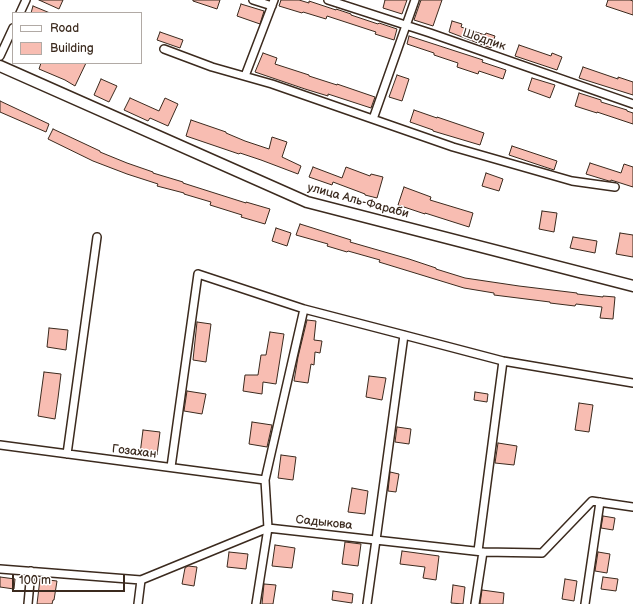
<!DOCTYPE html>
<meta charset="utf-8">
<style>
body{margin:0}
#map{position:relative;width:633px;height:604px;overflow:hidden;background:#fff;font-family:"Balsamiq Sans",sans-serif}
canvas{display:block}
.legend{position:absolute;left:12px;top:12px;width:130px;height:52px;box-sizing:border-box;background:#fff;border:1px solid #b1aaa5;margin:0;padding:5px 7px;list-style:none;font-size:12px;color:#3b2a1e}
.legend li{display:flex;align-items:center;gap:8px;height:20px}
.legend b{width:20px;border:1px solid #b1aaa5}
.scale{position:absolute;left:12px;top:574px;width:113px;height:18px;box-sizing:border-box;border:2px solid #3b2a1e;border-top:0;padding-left:5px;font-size:12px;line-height:14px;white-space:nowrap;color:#3b2a1e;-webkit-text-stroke:3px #fff;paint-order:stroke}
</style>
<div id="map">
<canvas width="633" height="604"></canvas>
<ul class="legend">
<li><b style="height:5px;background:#fff"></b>Road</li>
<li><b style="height:11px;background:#f8bdb2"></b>Building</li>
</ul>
<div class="scale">100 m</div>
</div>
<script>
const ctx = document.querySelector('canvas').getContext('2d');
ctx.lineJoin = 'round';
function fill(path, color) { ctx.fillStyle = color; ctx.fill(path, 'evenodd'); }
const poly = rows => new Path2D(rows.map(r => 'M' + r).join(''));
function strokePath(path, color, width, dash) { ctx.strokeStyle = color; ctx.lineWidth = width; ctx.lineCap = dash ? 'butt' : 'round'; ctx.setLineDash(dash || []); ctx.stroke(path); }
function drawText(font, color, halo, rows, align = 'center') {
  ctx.font = font + ' "Balsamiq Sans",sans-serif'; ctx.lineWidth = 3; ctx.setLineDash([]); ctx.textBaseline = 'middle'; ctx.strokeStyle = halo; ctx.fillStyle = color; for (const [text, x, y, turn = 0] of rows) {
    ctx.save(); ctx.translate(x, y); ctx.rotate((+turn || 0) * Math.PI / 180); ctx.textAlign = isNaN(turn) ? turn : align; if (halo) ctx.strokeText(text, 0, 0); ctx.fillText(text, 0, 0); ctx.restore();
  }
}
const building = poly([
 [39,0,63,0,59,9,39,0],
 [193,0,220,0,217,9,193,1,193,0],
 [281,0,299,0,309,3,309,1,336,10,336,9,351,14,351,15,378,24,379,23,397,29,394,40,375,34,376,32,327,16,326,19,303,12,302,13,279,6,281,0],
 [385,0,407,0,402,14,383,8,385,0],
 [421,0,442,0,433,26,414,20,421,0],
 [608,0,630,0,633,1,633,15,606,6,608,0],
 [241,4,264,11,260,24,237,16,241,4],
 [33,6,50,13,31,13,33,6],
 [452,21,462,24,461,27,485,35,486,33,495,36,491,48,449,32,452,21],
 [160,32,183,40,180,48,157,40,160,32],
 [409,36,483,60,482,62,506,70,503,79,479,71,478,74,457,67,458,63,434,55,434,53,407,44,409,36],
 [519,45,551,56,552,53,562,57,557,70,515,56,519,45],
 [263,53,277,58,275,64,309,75,309,76,337,85,337,84,375,97,371,108,328,94,328,96,305,89,255,72,263,53],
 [41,63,86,63,75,86,65,80,39,69,41,63],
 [583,67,618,79,618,77,633,82,633,95,579,78,583,67],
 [397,75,409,79,402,101,389,97,397,75],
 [532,78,555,85,550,98,528,90,532,78],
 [101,79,117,86,109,102,94,95,101,79],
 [579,93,601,100,601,102,627,110,627,111,633,113,633,124,597,112,597,113,575,106,579,93],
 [130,98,159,111,165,98,178,104,168,126,150,118,148,121,124,110,130,98],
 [0,101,49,124,46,132,0,112,0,101],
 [414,110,437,118,437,117,484,133,480,145,433,131,433,130,410,122,414,110],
 [191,120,226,132,226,133,245,141,269,149,272,137,287,142,282,157,301,166,298,174,261,160,240,153,239,154,186,136,191,120],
 [53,129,100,151,100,152,127,163,153,172,153,173,183,182,183,183,246,203,246,202,270,209,265,224,241,217,242,215,210,205,211,202,184,194,184,193,157,186,158,184,127,174,93,161,48,139,53,129],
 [512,146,557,161,554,170,509,155,512,146],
 [590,163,621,173,624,164,633,167,633,187,611,180,611,181,609,181,586,174,590,163],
 [313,167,342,178,346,167,370,176,371,174,383,177,377,198,365,195,365,194,333,182,332,185,309,177,313,167],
 [486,173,503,179,499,191,482,186,486,173],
 [404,187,431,197,430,200,473,213,469,227,425,213,425,214,398,205,404,187],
 [542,211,557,213,554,232,539,229,542,211],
 [300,224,351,240,350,242,409,259,436,268,436,269,465,278,519,286,577,293,577,294,603,297,603,296,615,297,613,319,600,318,602,307,576,304,575,306,550,303,550,302,494,295,494,293,464,288,379,262,380,260,348,251,347,252,327,246,328,244,296,235,300,224],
 [276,228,291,233,287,246,272,241,276,228],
 [620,233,633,235,633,257,616,254,620,233],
 [573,237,597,241,595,253,570,248,573,237],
 [307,320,316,321,314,340,322,341,320,353,315,352,314,365,311,364,308,383,294,381,298,357,307,320],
 [197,322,211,324,206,362,193,360,197,322],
 [49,328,68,330,66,350,47,347,49,328],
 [270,332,284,334,276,384,263,382,262,394,243,391,245,375,258,375,261,355,266,355,270,332],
 [44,372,61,374,58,398,55,419,38,416,44,372],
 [369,376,386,378,382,400,366,397,369,376],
 [187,391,206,394,202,414,184,411,187,391],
 [475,392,488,394,487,402,474,400,475,392],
 [579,403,593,405,589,432,575,430,579,403],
 [252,422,272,425,267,447,249,444,252,422],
 [397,427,411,429,409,444,395,442,397,427],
 [143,430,160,432,157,455,140,454,143,430],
 [498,443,517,446,514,465,495,463,498,443],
 [281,455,296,457,293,480,278,478,281,455],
 [390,472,399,474,396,492,388,491,390,472],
 [352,488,368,491,365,514,348,512,352,488],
 [603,516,615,518,613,530,601,528,603,516],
 [345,542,361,544,358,566,342,564,345,542],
 [275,545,295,548,292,568,272,566,275,545],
 [402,551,439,556,436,580,423,578,425,567,400,564,402,551],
 [229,552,248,554,246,569,227,567,229,552],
 [598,552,610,554,607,573,595,571,598,552],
 [188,566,197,567,194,586,182,584,185,568,188,566],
 [0,577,15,579,14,589,0,587,0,577],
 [603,577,618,579,616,591,601,589,603,577],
 [40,579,57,581,54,600,53,600,52,604,37,604,40,579],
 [565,579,577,581,574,601,562,599,565,579],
 [264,584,276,585,273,604,262,604,264,584],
 [453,585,465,587,463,604,451,603,453,585],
 [482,590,504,593,503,604,480,604,482,590],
 [333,591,353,594,352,603,332,600,333,591]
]);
fill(building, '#f8bdb2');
strokePath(building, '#3b2a1e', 1);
const street = poly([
 [253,0,272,6],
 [328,0,430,33,633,104],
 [20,13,26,0],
 [164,49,212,67,272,84,453,147,572,181,615,187],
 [0,56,13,28],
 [245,76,274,0],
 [373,119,415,0],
 [0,445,265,480],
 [67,454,97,237],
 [171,467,198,274,304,309,404,335,503,361,633,383],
 [478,551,503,361],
 [0,569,141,580,268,528,483,552,542,553,592,501,633,507],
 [28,604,31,571],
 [138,604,141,580],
 [256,604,268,528,265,480,304,309],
 [367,604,376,540,404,335],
 [475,604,483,552],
 [585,604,600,502]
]);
const secondary = poly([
 [0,66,307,202,633,286]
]);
strokePath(street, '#3b2a1e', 10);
strokePath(secondary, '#3b2a1e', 13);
strokePath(street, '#fff', 7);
strokePath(secondary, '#fff', 10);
drawText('12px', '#3b2a1e', '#fff', [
 ["Шодлик",484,40,19],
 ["улица Аль-Фараби",358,201,15],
 ["Гозахан",134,452,7],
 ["Садыкова",324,523,6]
]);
</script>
